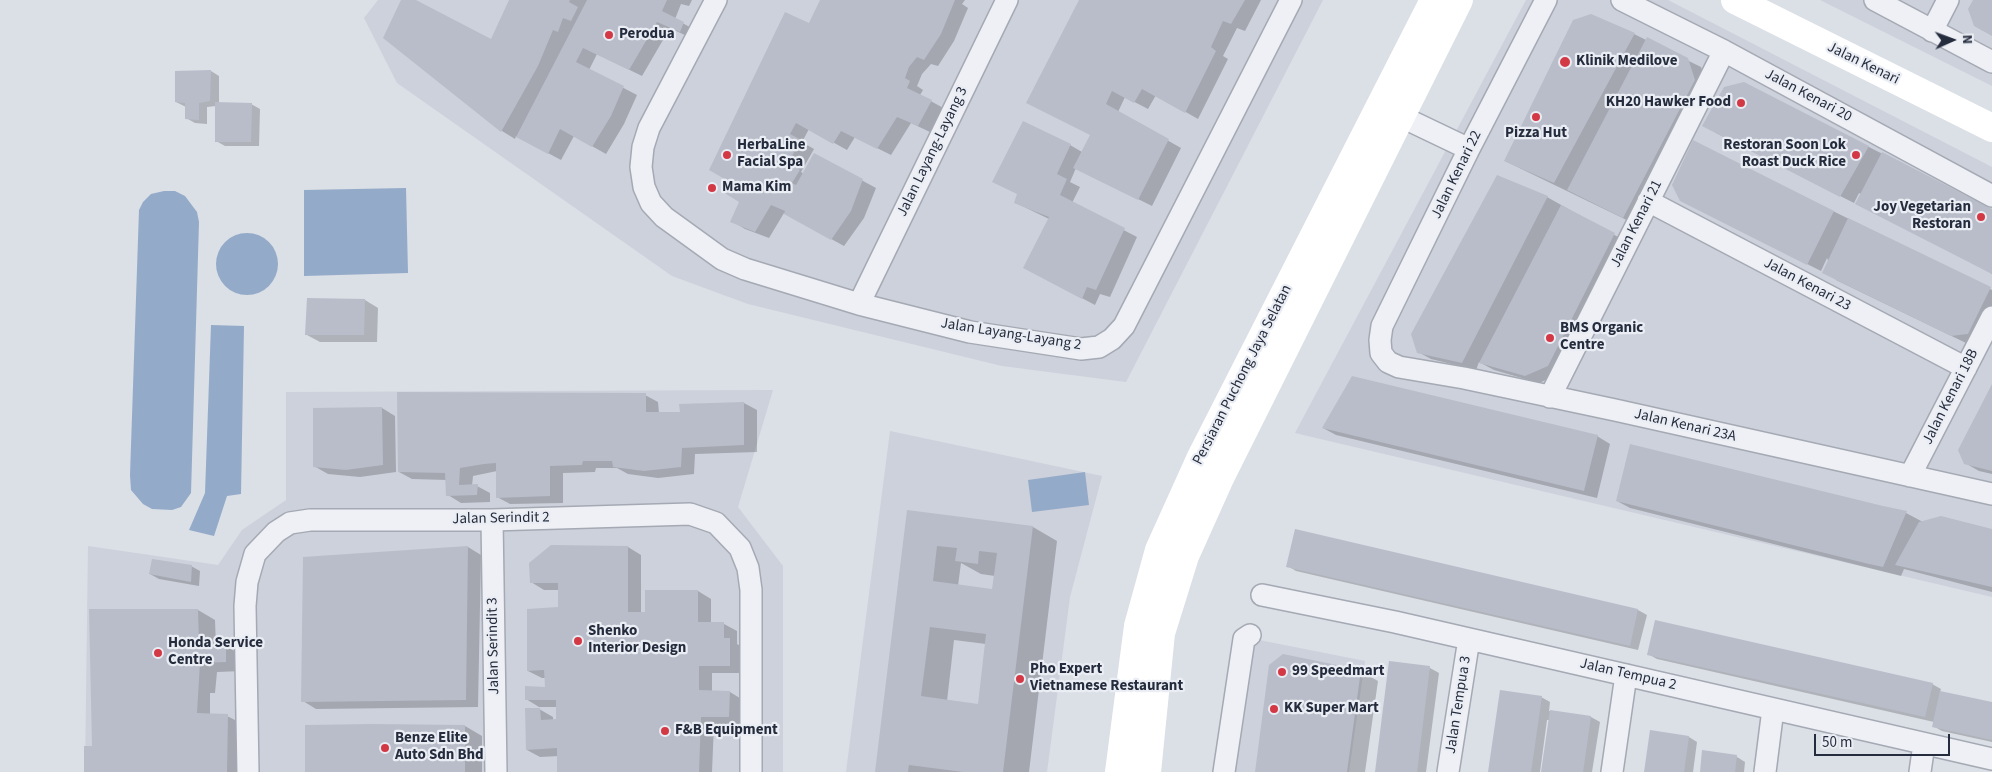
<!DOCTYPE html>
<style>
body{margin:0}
#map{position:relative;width:1992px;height:772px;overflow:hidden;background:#dbdfe6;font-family:"Source Sans 3",sans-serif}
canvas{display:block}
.north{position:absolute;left:1927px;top:15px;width:50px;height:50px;-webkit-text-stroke:4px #eaeef4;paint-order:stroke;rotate:88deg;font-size:14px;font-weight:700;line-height:20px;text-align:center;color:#252c3d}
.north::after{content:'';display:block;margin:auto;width:18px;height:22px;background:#252c3d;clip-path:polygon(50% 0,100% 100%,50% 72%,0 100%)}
.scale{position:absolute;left:1814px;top:734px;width:136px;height:22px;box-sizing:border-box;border:2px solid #252c3d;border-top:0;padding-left:6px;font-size:15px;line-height:18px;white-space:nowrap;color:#252c3d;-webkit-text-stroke:4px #eaeef4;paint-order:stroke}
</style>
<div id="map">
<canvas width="1992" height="772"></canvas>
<div class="north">N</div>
<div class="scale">50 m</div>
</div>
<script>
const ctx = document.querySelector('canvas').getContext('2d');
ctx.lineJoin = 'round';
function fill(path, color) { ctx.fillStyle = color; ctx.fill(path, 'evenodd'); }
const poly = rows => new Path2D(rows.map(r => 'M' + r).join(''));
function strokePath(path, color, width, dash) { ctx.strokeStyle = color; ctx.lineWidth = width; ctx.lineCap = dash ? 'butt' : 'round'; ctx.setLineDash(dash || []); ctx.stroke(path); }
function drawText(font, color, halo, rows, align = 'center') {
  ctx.font = font + ' "Source Sans 3",sans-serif'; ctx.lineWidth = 4.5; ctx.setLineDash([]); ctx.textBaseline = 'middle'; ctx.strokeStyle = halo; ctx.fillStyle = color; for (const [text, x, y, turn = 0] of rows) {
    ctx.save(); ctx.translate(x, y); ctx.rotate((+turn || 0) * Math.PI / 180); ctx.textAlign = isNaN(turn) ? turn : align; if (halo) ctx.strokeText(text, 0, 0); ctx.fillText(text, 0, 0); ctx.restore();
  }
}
fill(poly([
 [378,0,1323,0,1126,382,1002,366,748,304,672,276,397,83,364,18],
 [1526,0,1668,0,1992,167,1992,597,1295,433],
 [1820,0,1992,0,1992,86],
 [773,390,738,507,783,566,783,772,85,772,88,546,218,565,242,530,286,500,286,392],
 [890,431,1102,476,1070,597,1047,772,846,772],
 [1254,639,1365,661,1349,772,1231,772]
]), '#cdd1db');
fill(poly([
 [406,188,408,273,304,276,304,190],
 [164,191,175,191,185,196,197,212,199,222,191,493,181,507,172,510,152,509,143,504,131,490,130,475,139,210,143,202,151,194],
 '216 264a31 31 0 1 1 62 0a31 31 0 1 1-62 0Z',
 [211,325,244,326,241,494,227,496,214,536,189,530,205,493],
 [1085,472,1089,505,1032,512,1028,480]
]), '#94aac9');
fill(poly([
 [402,0,413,0,492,40,510,0,692,0,689,6,681,4,675,19,697,31,693,39,670,28,642,76,597,54,589,70,637,95,624,124,606,154,574,136,561,160,516,136,515,139,502,131,385,37],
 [821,0,965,0,962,4,968,8,954,41,938,66,931,64,922,74,917,86,923,90,920,95,945,109,932,133,911,123,891,155,855,137,847,150,809,129,802,142,814,149,801,172,804,174,815,155,876,188,864,218,844,246,784,213,769,238,745,229,732,221,740,201,730,180,711,169,785,14,809,24],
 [1081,0,1261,0,1245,31,1237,28,1223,56,1228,59,1198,119,1156,95,1148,109,1125,97,1118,112,1181,148,1152,206,1076,168,1070,182,1080,187,1072,203,1137,237,1110,297,1100,294,1095,305,1038,275,1049,219,1016,203,1070,145,1082,152,1091,135],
 [1634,34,1701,67,1708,88,1637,225,1505,161],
 [211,71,219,76,219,103,251,104,260,109,259,146,225,146,216,141,216,106,207,107,207,124,195,123,186,118,186,107,176,102],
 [1744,83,1992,210,1992,274,1859,193,1854,203,1716,133],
 [1694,142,1992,290,1992,319,1982,341,1966,343,1836,280,1827,258,1821,271,1692,206],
 [1547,197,1627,242,1561,373,1539,383,1494,370,1479,362,1476,370,1431,359,1418,352],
 [365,300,378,308,377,342,320,342,307,335],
 [1992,386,1992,474,1979,471,1965,463],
 [645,395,658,402,659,413,682,413,744,403,757,410,757,452,695,454,694,474,658,478,628,474,617,468,596,468,595,472,563,473,563,503,510,504,497,497,497,471,473,476,472,486,477,486,490,493,490,502,461,503,448,495,447,480,412,479,399,472],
 [382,408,395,416,396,472,360,477,328,474,314,466],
 [1323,428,1597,436,1610,444,1597,498,1336,435],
 [1617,501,1906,513,1923,522,1992,530,1992,592,1904,569,1901,576,1630,508],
 [908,511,1033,527,1057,541,1029,772,876,772],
 [961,563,981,574,995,576,994,590,958,586],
 [954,640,986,644,979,705,947,701],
 [1296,531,1638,610,1647,615,1638,650,1296,571,1288,566],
 [468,547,481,555,478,707,316,709,303,701,305,558],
 [628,547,641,555,641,613,646,613,646,591,698,591,711,599,711,624,724,624,737,631,737,644,742,647,742,673,712,673,712,692,730,692,743,700,742,724,714,724,712,772,558,772,559,756,540,757,527,750,539,709,553,717,553,721,558,720,558,707,539,707,526,699,546,688,546,678,542,678,528,671,560,608,559,590,544,590,531,582],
 [191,566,200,571,199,586,159,579,150,574],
 [198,610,215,620,216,646,226,646,243,656,243,671,217,672,215,693,210,693,210,715,227,716,241,723,240,772,86,772,93,747],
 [1648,654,1932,684,1941,689,1940,692,1992,704,1992,742,1942,731,1933,726,1934,722,1657,659],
 [1390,662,1430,668,1439,673,1426,772,1376,772],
 [1360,671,1378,681,1365,772,1256,772],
 [1541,697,1550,702,1549,711,1591,717,1600,722,1592,772,1542,772,1550,720,1547,720,1540,772,1489,772],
 [465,726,482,736,482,772,306,772],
 [1689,737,1697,742,1693,772,1645,772],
 [1737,757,1745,762,1744,772,1701,772]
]), '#0003');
fill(poly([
 [401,0,416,0,491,39,509,0,570,0,569,2,578,7,571,21,563,18,558,32,553,30,538,66,501,132,383,38],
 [587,0,667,0,662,11,684,22,680,32,657,22,629,70,583,48,576,62,624,86,611,116,592,147,560,129,548,154,516,137],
 [820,0,955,0,941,34,924,60,917,57,909,67,905,78,910,81,907,88,932,100,918,126,897,117,877,149,841,131,833,144,796,123,790,134,801,140,788,163,800,170,792,183,796,185,814,153,863,179,851,211,831,240,784,214,785,211,771,205,755,232,730,222,739,202,723,192,728,181,709,170,785,12,809,23],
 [1079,0,1245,0,1231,24,1223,21,1211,47,1216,51,1185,113,1142,89,1134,103,1112,91,1106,104,1169,139,1138,200,1073,168,1090,135,1026,103],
 [1973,0,1992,0,1992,36,1974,26,1968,9],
 [1591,14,1635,33,1554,183,1504,161,1573,20],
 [1647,37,1688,58,1695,80,1623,218,1567,190],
 [211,70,210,101,199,103,199,120,185,119,185,103,175,102,175,71],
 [1744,82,1869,146,1840,197,1702,126,1724,87],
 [215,102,252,103,251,142,215,142],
 [1023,121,1071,144,1057,174,1067,179,1060,195,1125,228,1096,290,1087,287,1082,299,1023,268,1049,217,1014,203,1017,194,992,182],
 [1693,140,1834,211,1807,265,1680,201,1672,185],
 [1882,152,1992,209,1992,274,1855,204],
 [1497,175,1548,196,1462,363,1417,353,1411,334],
 [1561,205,1615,233,1548,366,1525,376,1479,363],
 [1848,218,1991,287,1968,334,1951,336,1822,273],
 [307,298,365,299,364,335,305,335],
 [1352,376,1598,435,1584,491,1322,428],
 [1992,384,1992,471,1964,464,1958,450],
 [397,392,646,393,646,412,680,412,679,404,744,402,744,445,682,448,681,467,644,471,613,467,612,461,583,461,582,465,550,466,550,496,496,498,496,463,484,464,460,468,459,485,478,484,477,495,446,496,445,473,398,472],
 [382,407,383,465,346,470,313,467,313,408],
 [1630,444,1883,506,1907,511,1883,567,1869,564,1616,501],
 [907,510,1033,526,1003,772,963,772,909,765,908,772,875,772],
 [937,546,957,548,955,561,978,564,979,551,997,553,992,589,933,581],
 [930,627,986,634,978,704,921,696],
 [1941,516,1992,529,1992,587,1895,565,1919,522],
 [1295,529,1638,609,1630,646,1286,567],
 [551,545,628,546,628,612,645,612,645,590,698,590,698,622,724,622,724,638,730,638,730,666,699,666,699,690,730,691,729,717,701,717,699,772,557,772,557,748,526,750,525,708,540,708,541,720,556,719,556,700,525,700,525,686,545,687,544,670,527,671,527,609,558,607,558,583,530,583,529,563],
 [468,546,466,700,301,702,303,557],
 [152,559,192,565,191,582,149,574],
 [89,609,198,609,199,644,226,645,226,662,200,663,197,713,228,714,227,772,84,772,84,746,92,746],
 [1655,620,1933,683,1925,717,1647,655],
 [1283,654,1361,670,1347,772,1255,772,1269,665],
 [1389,661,1430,666,1417,772,1375,772],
 [1500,690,1542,696,1531,772,1488,772],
 [1940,691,1992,702,1992,740,1932,727],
 [1550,710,1591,716,1583,772,1541,772],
 [372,724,465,725,465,772,305,772,305,725],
 [1650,730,1689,736,1684,772,1644,772],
 [1702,750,1737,755,1735,772,1700,772]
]), '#b8bdc9');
const street = poly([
 [716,0,649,128,643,147,641,167,644,187,651,203,664,217,722,259,745,269,859,304,970,332,1081,349,1099,347,1112,339,1124,326,1291,0],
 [1546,0,1469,149,1382,326,1380,340,1381,353,1388,362,1399,367,1464,378,1615,410,1992,494],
 [1622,0,1724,51,1992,196],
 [1875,0,1992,62],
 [1932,31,1948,0],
 [1400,116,1469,149],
 [1648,201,1966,368],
 [859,304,1007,0],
 [1550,397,1724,51],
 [1910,476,1992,317],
 [492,520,496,772],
 [1262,595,1395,622,1992,759],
 [248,772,245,606,247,582,255,554,276,532,290,523,310,520,492,520,690,514,716,523,740,548,748,568,751,590,751,772],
 [1224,772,1244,639,1250,635],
 [1448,772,1469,639],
 [1612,772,1626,675],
 [1765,772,1773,709],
 [1920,772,1924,744]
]);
strokePath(street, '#a4a9b3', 24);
strokePath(street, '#eef0f5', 21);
strokePath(poly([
 [1735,0,1992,128],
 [1119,772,1138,626,1159,550,1201,457,1434,0],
 [1147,772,1161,633,1185,556,1220,478,1459,0]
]), '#fff', 28);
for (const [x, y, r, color] of [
 [609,35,5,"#d33845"],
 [1565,62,6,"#d33845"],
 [1741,103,5,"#d33845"],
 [1536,117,5,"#d33845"],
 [727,155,5,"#d33845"],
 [1856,155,5,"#d33845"],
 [712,188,5,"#d33845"],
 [1981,217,5,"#d33845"],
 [1550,338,5,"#d33845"],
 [578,641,5,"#d33845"],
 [158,653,5,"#d33845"],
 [1282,672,5,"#d33845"],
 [1020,679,5,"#d33845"],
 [1274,709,5,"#d33845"],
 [665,731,5,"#d33845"],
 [385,748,5,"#d33845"]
]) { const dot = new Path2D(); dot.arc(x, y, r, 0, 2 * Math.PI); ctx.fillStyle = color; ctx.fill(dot); strokePath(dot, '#eaeef4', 2); }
drawText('bold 15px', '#252c3d', '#eaeef4', [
 ["Perodua",619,35],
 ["Klinik Medilove",1576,62],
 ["KH20 Hawker Food",1731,103,"right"],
 ["Pizza Hut",1536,134,"center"],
 ["HerbaLine",737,146],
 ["Facial Spa",737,163],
 ["Restoran Soon Lok",1846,146,"right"],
 ["Roast Duck Rice",1846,163,"right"],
 ["Mama Kim",722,188],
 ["Joy Vegetarian",1971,208,"right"],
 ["Restoran",1971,225,"right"],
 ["BMS Organic",1560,329],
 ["Centre",1560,346],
 ["Shenko",588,632],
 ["Interior Design",588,649],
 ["Honda Service",168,644],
 ["Centre",168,661],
 ["Pho Expert",1030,670],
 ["Vietnamese Restaurant",1030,687],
 ["99 Speedmart",1292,672],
 ["KK Super Mart",1284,709],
 ["F&B Equipment",675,731],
 ["Benze Elite",395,739],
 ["Auto Sdn Bhd",395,756]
], 'left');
drawText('15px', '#252c3d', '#eaeef4', [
 ["Jalan Kenari",1863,64,26],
 ["Jalan Kenari 20",1808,96,28],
 ["Jalan Layang-Layang 3",933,152,-64],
 ["Jalan Kenari 22",1457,175,-64],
 ["Jalan Kenari 21",1637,224,-63],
 ["Jalan Kenari 23",1807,285,28],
 ["Jalan Layang-Layang 2",1011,335,9],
 ["Persiaran Puchong Jaya Selatan",1243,375,-63],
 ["Jalan Kenari 18B",1951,397,-63],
 ["Jalan Kenari 23A",1685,426,13],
 ["Jalan Serindit 2",501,519,-1],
 ["Jalan Serindit 3",494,646,-91],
 ["Jalan Tempua 2",1628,675,13],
 ["Jalan Tempua 3",1459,705,-81]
]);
</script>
